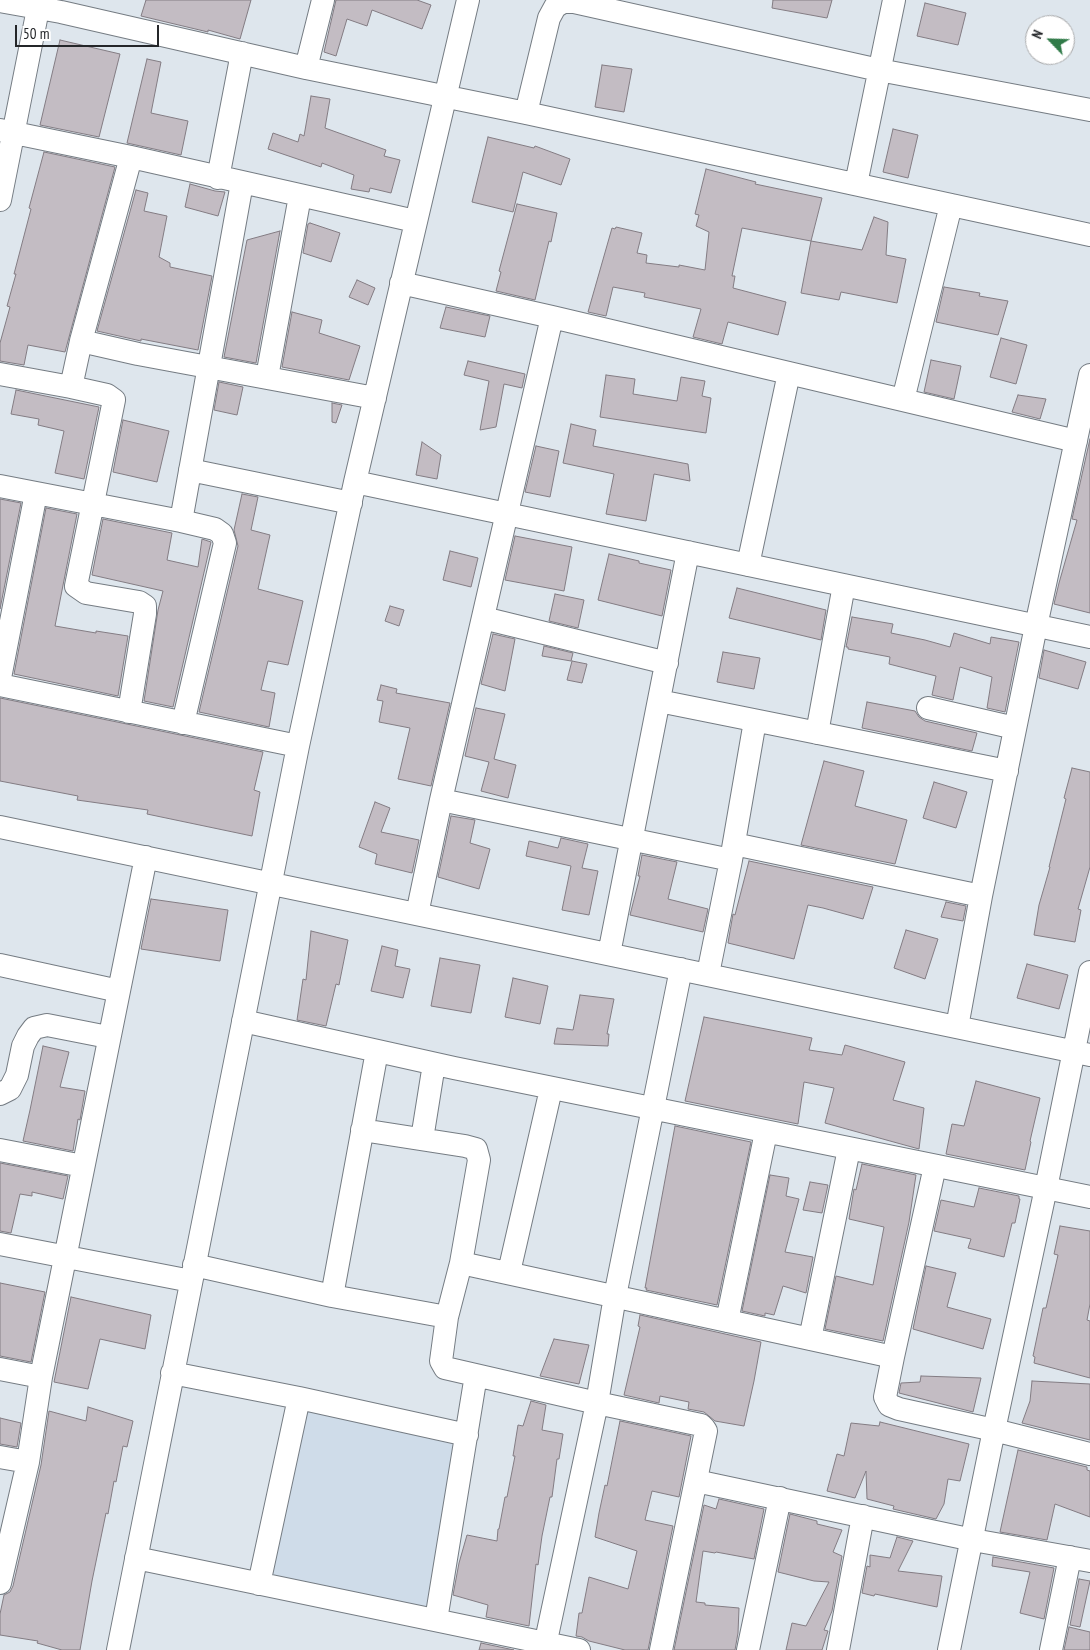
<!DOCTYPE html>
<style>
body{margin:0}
#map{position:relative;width:1090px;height:1650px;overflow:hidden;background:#dee6ed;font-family:"PT Sans Narrow",sans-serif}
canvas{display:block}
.north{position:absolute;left:1025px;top:15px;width:50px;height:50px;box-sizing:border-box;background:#fff;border:1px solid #a7a8a9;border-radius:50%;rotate:294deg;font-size:14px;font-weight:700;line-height:20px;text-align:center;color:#242629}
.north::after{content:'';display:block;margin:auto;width:18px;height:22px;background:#307a48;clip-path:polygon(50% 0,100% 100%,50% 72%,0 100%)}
.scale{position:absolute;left:15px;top:25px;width:144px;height:22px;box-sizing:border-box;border:2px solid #242629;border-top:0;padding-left:6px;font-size:15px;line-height:18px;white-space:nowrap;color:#242629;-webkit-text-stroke:4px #fff;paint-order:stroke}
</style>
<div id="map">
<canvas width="1090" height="1650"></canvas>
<div class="north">N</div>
<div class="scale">50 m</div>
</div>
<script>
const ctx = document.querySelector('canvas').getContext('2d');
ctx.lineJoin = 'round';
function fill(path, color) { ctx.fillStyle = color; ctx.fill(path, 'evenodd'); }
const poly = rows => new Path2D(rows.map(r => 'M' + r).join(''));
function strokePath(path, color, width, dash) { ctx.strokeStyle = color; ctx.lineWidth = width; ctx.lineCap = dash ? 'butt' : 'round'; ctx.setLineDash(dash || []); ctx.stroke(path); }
fill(poly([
 [307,1403,462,1440,431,1609,271,1576]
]), '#cfdce9');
const building = poly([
 [146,0,251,0,240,39,208,30,208,32,141,16,146,0],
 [336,0,417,0,431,5,422,29,372,10,367,26,347,19,336,56,324,52,336,0],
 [773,0,832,0,827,18,772,8,773,0],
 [925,3,966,13,958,45,917,36,925,3],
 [60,40,120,54,99,137,40,125,60,40],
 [147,59,161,62,151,113,188,121,181,155,127,143,147,59],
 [602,65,632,69,624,112,595,107,602,65],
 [311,96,330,99,325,128,386,150,384,156,400,160,391,193,370,188,369,192,351,189,354,175,322,163,321,167,268,149,273,133,298,142,300,134,304,136,311,96],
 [893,129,918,135,908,178,883,172,893,129],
 [488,137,534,148,535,146,570,159,561,185,523,172,513,212,472,202,488,137],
 [44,152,115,167,65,352,28,345,24,365,0,361,0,343,10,307,7,306,16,274,14,274,31,209,29,208,44,152],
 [706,169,756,182,755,184,822,198,811,241,742,228,732,276,735,276,733,288,786,302,778,335,728,322,722,344,693,337,701,309,644,297,645,293,613,287,606,316,588,312,612,228,615,229,616,227,642,233,637,253,647,255,646,263,679,267,679,265,705,270,709,232,696,226,699,215,695,214,706,169],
 [190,184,215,191,225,192,218,216,185,207,190,184],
 [136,190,148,193,144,211,167,216,159,257,170,263,170,267,212,276,198,350,141,339,141,341,97,331,136,190],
 [517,204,557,213,551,242,549,241,535,300,496,291,501,272,499,271,517,204],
 [874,217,888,222,886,255,906,259,897,303,841,292,839,300,801,293,811,241,862,250,874,217],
 [310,223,340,233,331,262,303,253,308,224,310,223],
 [280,231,256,363,224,357,247,240,280,231],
 [357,280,375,288,368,305,349,297,357,280],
 [944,287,980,293,979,296,1008,301,998,335,936,322,944,287],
 [446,307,490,316,485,337,440,328,446,307],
 [292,312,322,320,319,333,360,346,349,380,282,367,292,312],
 [1001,338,1027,345,1016,384,990,377,1001,338],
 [931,360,961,366,954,399,924,392,931,360],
 [468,361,525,374,522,388,504,384,496,427,480,430,489,381,464,375,468,361],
 [606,375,635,379,633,394,677,401,681,377,705,381,702,396,711,398,706,433,600,417,606,375],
 [219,382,243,387,237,415,214,410,219,382],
 [16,390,99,407,84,479,55,473,64,431,38,425,39,419,11,414,16,390],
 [1018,395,1046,399,1040,419,1012,412,1018,395],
 [332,403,342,405,336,423,332,422,332,403],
 [123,420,169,431,157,482,113,472,123,420],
 [571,424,596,430,593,446,688,464,690,481,654,474,646,521,606,514,614,474,563,463,571,424],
 [1090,439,1090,613,1054,604,1059,583,1077,520,1072,519,1090,439],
 [422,442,441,455,437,479,416,475,422,442],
 [536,446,559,451,550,497,525,492,536,446],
 [242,494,258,497,251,530,270,535,258,589,303,601,288,665,268,661,261,690,275,693,269,727,199,712,238,546,234,530,242,494],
 [0,499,21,503,0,609,0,499],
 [46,508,77,514,55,626,96,633,96,631,128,636,118,696,14,674,46,508],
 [103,519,172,533,167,560,198,567,202,539,211,542,173,707,144,701,158,610,163,591,92,575,103,519],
 [515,536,572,547,564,591,505,580,515,536],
 [450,551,478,558,471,587,443,580,450,551],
 [609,554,639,561,639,563,671,570,662,616,598,600,609,554],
 [737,588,826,610,821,640,729,618,737,588],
 [555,594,584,600,578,628,549,621,555,594],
 [390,606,404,610,399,626,385,621,390,606],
 [852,617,893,624,891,633,925,640,950,647,954,633,990,644,991,637,1019,642,1005,712,987,708,992,677,960,667,953,700,932,695,936,676,889,664,890,657,848,649,848,647,846,647,852,617],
 [493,634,515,639,505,691,481,684,493,634],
 [544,646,573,653,571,661,542,656,544,646],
 [1044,650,1086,662,1078,689,1039,678,1044,650],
 [723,652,760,658,754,689,717,682,723,652],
 [572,661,587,664,582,683,567,680,572,661],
 [381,685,397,689,396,693,450,703,431,786,398,779,410,728,379,722,383,701,377,700,381,685],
 [0,698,263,752,254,790,260,792,252,836,147,814,148,810,77,800,78,796,0,781,0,698],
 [867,702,915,711,919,717,925,721,977,733,972,751,862,728,867,702],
 [476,708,505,714,494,759,516,765,508,798,481,791,489,762,465,756,476,708],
 [824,761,864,771,855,806,907,820,895,864,801,845,824,761],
 [1072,768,1090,772,1090,867,1078,909,1081,910,1075,942,1034,935,1039,905,1050,867,1049,867,1066,799,1064,798,1072,768],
 [934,782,967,792,956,828,923,818,934,782],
 [375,802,390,808,381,832,419,840,412,873,375,864,377,854,359,847,375,802],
 [451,816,475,820,470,843,490,849,479,889,438,877,451,816],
 [561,838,588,844,582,868,598,871,589,915,562,910,571,866,526,856,529,841,558,848,561,838],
 [642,855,677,862,668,899,708,909,703,932,630,915,640,876,638,876,642,855],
 [749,861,873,887,863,919,823,908,808,905,794,959,728,943,733,914,735,915,749,861],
 [151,899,228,910,220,961,141,949,151,899],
 [946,902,966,906,963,921,941,917,946,902],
 [906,930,938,939,925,979,894,968,906,930],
 [311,931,348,940,339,985,336,984,326,1026,297,1020,303,979,306,980,311,931],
 [382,946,398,950,395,966,410,969,403,998,371,991,382,946],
 [440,958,480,965,471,1013,431,1006,440,958],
 [1027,964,1068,975,1059,1009,1017,998,1027,964],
 [513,978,548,986,540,1024,505,1017,513,978],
 [580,995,614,999,607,1034,609,1034,608,1046,554,1044,557,1028,573,1030,580,995],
 [704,1017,812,1038,809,1050,842,1055,845,1045,905,1062,893,1100,924,1108,919,1149,825,1123,834,1088,804,1082,798,1124,685,1101,704,1017],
 [43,1046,69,1052,60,1087,85,1091,80,1120,78,1119,73,1151,23,1141,30,1110,43,1046],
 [976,1081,1040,1098,1030,1141,1031,1142,1025,1170,946,1154,952,1124,964,1126,976,1081],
 [675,1126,751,1142,717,1305,646,1290,647,1288,645,1288,675,1126],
 [0,1163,68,1176,63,1199,32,1192,32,1196,20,1194,11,1233,0,1231,0,1163],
 [862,1164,916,1175,909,1222,883,1341,825,1329,836,1276,873,1285,884,1227,849,1219,854,1189,856,1190,862,1164],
 [770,1175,789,1178,786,1196,799,1199,785,1252,813,1257,806,1293,783,1286,774,1315,765,1313,765,1316,742,1311,770,1175],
 [810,1182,828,1185,822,1213,803,1210,810,1182],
 [979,1188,1019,1196,1019,1199,1020,1199,1015,1223,1012,1223,1004,1257,968,1248,971,1239,934,1231,941,1200,974,1207,979,1188],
 [1060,1226,1090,1231,1090,1304,1087,1320,1090,1321,1090,1378,1034,1363,1035,1357,1033,1356,1043,1308,1046,1308,1058,1255,1054,1254,1060,1226],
 [926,1266,956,1273,947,1307,991,1319,983,1349,913,1329,926,1266],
 [0,1283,45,1292,31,1362,0,1356,0,1283],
 [71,1297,151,1315,145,1349,100,1339,88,1389,54,1382,71,1297],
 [640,1315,761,1342,754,1381,744,1426,715,1421,704,1412,688,1409,689,1402,660,1396,659,1403,624,1395,640,1327,638,1326,640,1315],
 [554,1339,589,1345,579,1384,540,1376,554,1339],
 [921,1376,981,1378,973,1412,899,1393,901,1383,920,1382,921,1376],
 [1032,1381,1090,1384,1090,1440,1022,1423,1030,1401,1032,1381],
 [531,1401,546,1405,542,1430,563,1434,559,1459,557,1459,552,1497,550,1497,542,1536,538,1565,536,1564,529,1626,486,1617,488,1605,453,1595,459,1563,467,1535,497,1541,498,1529,499,1529,505,1497,507,1497,515,1456,513,1456,518,1425,523,1426,531,1401],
 [88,1407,133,1421,127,1447,123,1446,116,1482,114,1481,108,1514,106,1513,92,1581,80,1650,62,1650,37,1643,38,1641,0,1635,0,1614,4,1595,10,1592,13,1586,41,1465,49,1411,86,1421,88,1407],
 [0,1418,21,1423,17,1447,0,1444,0,1418],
 [620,1421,691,1436,679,1497,652,1491,645,1520,673,1526,648,1650,625,1650,589,1641,582,1637,576,1636,579,1613,582,1613,589,1577,628,1589,637,1551,595,1537,599,1513,605,1485,607,1486,620,1421],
 [880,1422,969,1444,960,1481,948,1479,944,1504,936,1519,893,1509,894,1506,867,1499,866,1471,855,1498,827,1491,837,1454,844,1456,851,1423,879,1426,880,1422],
 [1018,1450,1087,1467,1087,1470,1090,1471,1090,1517,1055,1504,1047,1540,1000,1532,1018,1450],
 [719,1499,764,1509,754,1559,716,1552,715,1553,703,1551,696,1602,705,1603,705,1605,739,1608,738,1633,735,1650,674,1650,704,1505,716,1509,719,1499],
 [790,1514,817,1521,817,1524,842,1530,833,1552,842,1556,832,1611,824,1630,828,1631,822,1650,786,1650,792,1623,806,1626,829,1582,814,1581,778,1572,790,1514],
 [897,1537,913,1541,898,1571,942,1576,937,1607,875,1594,874,1596,862,1593,867,1566,870,1567,870,1555,890,1558,897,1537],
 [993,1557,1054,1568,1044,1619,1020,1613,1030,1572,992,1566,993,1557],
 [1079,1579,1090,1581,1080,1627,1070,1625,1079,1579],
 [1069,1627,1090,1632,1090,1650,1064,1650,1069,1627],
 [481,1643,514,1650,479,1650,481,1643]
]);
fill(building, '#c3bcc3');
strokePath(building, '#837c83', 1);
const street = poly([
 [0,1,61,12,306,68,526,113,1090,235],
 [306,68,323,0],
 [526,113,549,18,555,7,563,2,574,2,879,70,1090,110],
 [0,130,131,157,415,221],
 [218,178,242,53],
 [856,184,894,0],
 [0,200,38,9],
 [401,283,552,317,1076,441],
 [81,341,138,354,375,398],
 [0,374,71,387,107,395,114,400,76,586,86,593,139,602,145,606,145,614,129,712],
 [267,377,300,196],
 [71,387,81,341,131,157],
 [903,400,951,205],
 [190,470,351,503],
 [355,482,1090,637],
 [0,486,181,521,215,529,222,534,225,543,183,723],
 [181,521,242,183],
 [748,565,789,373],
 [483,618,667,663],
 [0,678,36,493],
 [0,685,298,746],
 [659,701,1007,771],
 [928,708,1015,728],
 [817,733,844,585],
 [441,800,731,860],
 [0,827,1090,1055],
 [734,844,981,896],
 [417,914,441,800,552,317],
 [609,954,688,552],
 [0,965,119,991],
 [708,974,731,860,755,721],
 [243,1021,454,1068,1090,1197],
 [957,1027,981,896,1036,626,1090,375],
 [0,1094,10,1089,17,1075,23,1046,28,1036,34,1028,47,1025,108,1037],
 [362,1130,465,1146,476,1149,479,1160,461,1263,447,1317,441,1361,445,1368,597,1403,701,1425,704,1428,706,1431,661,1650],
 [422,1139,434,1064],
 [0,1150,83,1166],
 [935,1166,893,1357,885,1397,889,1405,899,1409,994,1430,1090,1454],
 [0,1244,191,1281],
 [461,1263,893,1357],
 [194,1265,332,1296,447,1317],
 [509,1272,551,1089],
 [332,1296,377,1051],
 [727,1321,766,1132],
 [810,1339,849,1149],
 [0,1369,41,1377],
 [172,1373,299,1398,467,1435],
 [0,1457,28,1462],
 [696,1481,973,1540,1090,1561],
 [136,1558,579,1650],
 [0,1583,28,1462,41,1377,146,857],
 [259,1584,299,1398],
 [436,1620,476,1375],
 [118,1650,298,746,355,482,468,0],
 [544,1650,597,1403,615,1296,681,969],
 [748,1650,780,1498],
 [838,1650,863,1516],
 [949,1650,994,1430,1046,1188,1090,972],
 [1051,1650,1070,1557]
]);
strokePath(street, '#757c83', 24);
strokePath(street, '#fff', 22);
</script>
